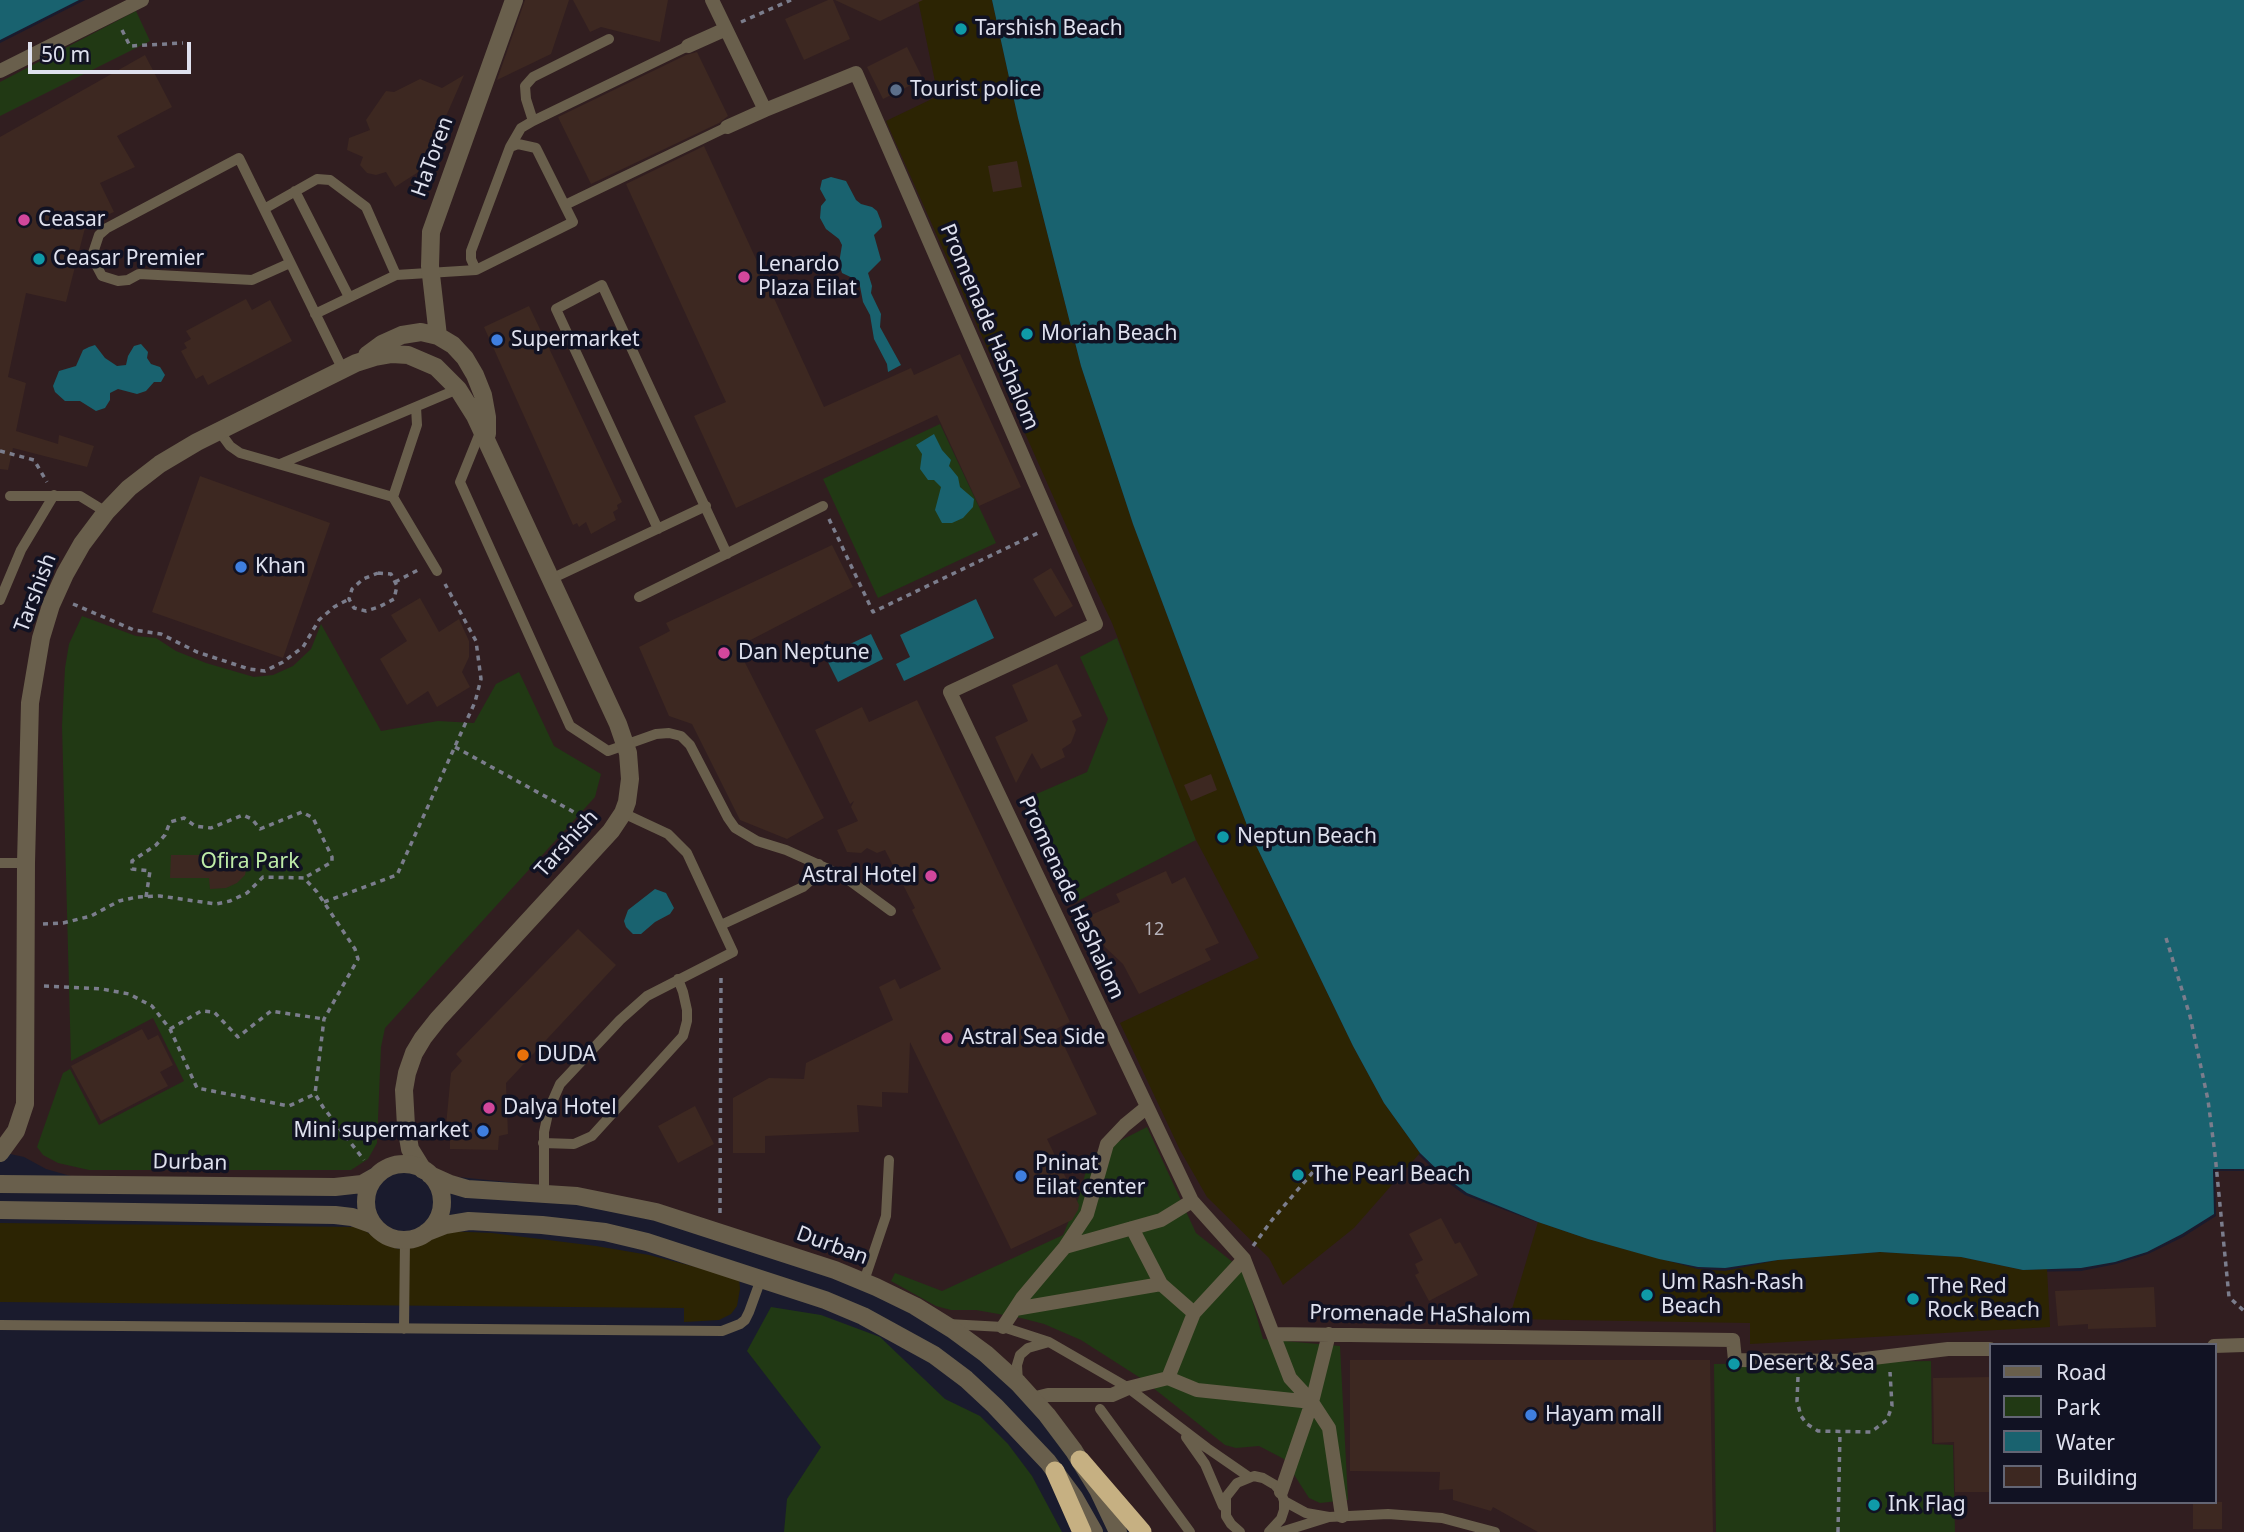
<!DOCTYPE html>
<style>
body{margin:0}
#map{position:relative;width:2244px;height:1532px;overflow:hidden;background:#1a1b2d;font-family:"Noto Sans",sans-serif}
canvas{display:block}
.legend{position:absolute;left:1989px;top:1343px;width:228px;height:161px;box-sizing:border-box;background:#111223;border:2px solid #636574;margin:0;padding:9px 12px;list-style:none;font-size:21px;color:#dfe1ee}
.legend li{display:flex;align-items:center;gap:14px;height:35px}
.legend b{width:35px;border:2px solid #636574}
.scale{position:absolute;left:28px;top:42px;width:163px;height:32px;box-sizing:border-box;border:4px solid #dfe1ee;border-top:0;padding-left:9px;font-size:21px;line-height:24px;white-space:nowrap;color:#dfe1ee;-webkit-text-stroke:5px #111223;paint-order:stroke}
</style>
<div id="map">
<canvas width="2244" height="1532"></canvas>
<ul class="legend">
<li><b style="height:9px;background:#695f4c"></b>Road</li>
<li><b style="height:19px;background:#213914"></b>Park</li>
<li><b style="height:19px;background:#19626f"></b>Water</li>
<li><b style="height:19px;background:#3d2821"></b>Building</li>
</ul>
<div class="scale">50 m</div>
</div>
<script>
const ctx = document.querySelector('canvas').getContext('2d');
ctx.lineJoin = 'round';
function fill(path, color) { ctx.fillStyle = color; ctx.fill(path, 'evenodd'); }
const poly = rows => new Path2D(rows.map(r => 'M' + r).join(''));
function strokePath(path, color, width, dash) { ctx.strokeStyle = color; ctx.lineWidth = width; ctx.lineCap = dash ? 'butt' : 'round'; ctx.setLineDash(dash || []); ctx.stroke(path); }
function drawText(font, color, halo, rows, align = 'center') {
  ctx.font = font + ' "Noto Sans",sans-serif'; ctx.lineWidth = 7; ctx.setLineDash([]); ctx.textBaseline = 'middle'; ctx.strokeStyle = halo; ctx.fillStyle = color; for (const [text, x, y, turn = 0] of rows) {
    ctx.save(); ctx.translate(x, y); ctx.rotate((+turn || 0) * Math.PI / 180); ctx.textAlign = isNaN(turn) ? turn : align; if (halo) ctx.strokeText(text, 0, 0); ctx.fillText(text, 0, 0); ctx.restore();
  }
}
fill(poly([
 [85,0,989,0,1016,118,1092,412,1248,834,1382,1104,1419,1155,1443,1179,1465,1195,1510,1212,1588,1241,1697,1270,1725,1271,1778,1262,2023,1272,2081,1271,2116,1264,2148,1254,2183,1237,2216,1216,2215,1171,2244,1171,2244,1532,1149,1532,1094,1463,936,1313,567,1188,448,1176,431,1166,398,1157,376,1165,356,1178,332,1181,74,1177,46,1169,24,1157,10,1154,0,1156,0,43],
 [1990,1345,2214,1345,2214,1502,1990,1502]
]), '#311e20');
fill(poly([
 [136,11,150,41,0,116,0,82],
 [940,424,996,543,878,598,823,479],
 [82,616,136,636,156,638,176,651,206,663,254,677,273,675,293,666,311,649,321,624,381,731,438,721,474,723,496,684,519,672,554,746,601,774,595,797,385,1028,381,1047,377,1143,368,1159,351,1170,89,1170,58,1163,43,1155,37,1147,63,1073,70,1069,99,1125,184,1081,153,1018,71,1061,62,726,65,668,69,644],
 [1117,638,1196,840,1072,904,1025,799,1087,772,1108,719,1080,657],
 [1147,1127,1196,1233,1244,1271,1263,1339,1340,1346,1348,1500,1320,1503,1309,1498,1284,1459,1259,1446,1236,1448,1225,1445,1142,1379,1081,1340,1044,1324,1021,1318,976,1310,951,1310,936,1306,891,1281,895,1273,942,1291,1063,1235,1079,1197,1090,1156],
 [771,1307,821,1315,880,1337,945,1399,980,1416,1008,1444,1032,1476,1062,1532,784,1532,787,1499,821,1447,747,1351],
 [1931,1361,1932,1444,1953,1445,1955,1532,1716,1532,1714,1364]
]), '#213914');
fill(poly([
 [918,0,992,0,1018,118,1081,366,1133,524,1197,695,1250,833,1353,1046,1384,1103,1420,1153,1354,1228,1283,1285,1269,1258,1207,1197,1180,1150,1120,1023,1259,958,1196,840,1112,623,1077,550,886,121,938,96],
 [1538,1222,1588,1239,1698,1269,1725,1271,1778,1260,1880,1252,1961,1257,2023,1270,2047,1269,2050,1327,1750,1344,1750,1323,1509,1319],
 [0,1223,360,1227,378,1240,398,1249,421,1245,447,1231,492,1233,596,1246,649,1255,739,1278,740,1289,737,1306,731,1314,719,1320,684,1322,684,1308,0,1302]
]), '#2c2403');
fill(poly([
 [0,0,79,0,0,40],
 [992,0,2244,0,2244,1169,2213,1169,2214,1214,2182,1234,2147,1252,2115,1262,2081,1268,2023,1270,1961,1257,1880,1252,1778,1260,1725,1268,1698,1267,1659,1259,1588,1239,1538,1222,1467,1193,1445,1177,1420,1153,1384,1103,1353,1046,1250,833,1197,695,1133,524,1081,366,1018,118],
 [831,177,846,181,856,200,861,204,872,207,877,211,881,221,882,227,874,235,881,260,868,273,872,286,871,293,881,314,880,327,901,365,888,372,887,364,874,339,870,315,863,302,859,281,842,273,839,263,842,245,839,239,826,229,820,218,821,206,826,200,820,189,822,180],
 [141,344,148,352,147,358,151,364,160,367,165,375,161,382,154,382,146,391,137,394,118,389,110,393,110,400,105,408,96,411,80,401,65,401,55,392,53,386,59,371,76,366,83,350,89,347,95,345,105,358,117,366,126,365,128,356,134,346],
 [934,434,942,450,951,460,949,466,958,477,960,487,974,499,973,507,963,518,952,523,942,523,935,510,941,487,934,480,928,480,920,469,922,454,916,445],
 [976,599,994,638,904,681,896,664,910,657,900,635],
 [871,634,883,659,838,682,825,656],
 [655,889,666,893,674,908,670,914,655,922,641,934,633,934,626,927,624,921,628,910]
]), '#19626f');
fill(poly([
 [525,0,569,0,551,54,497,80],
 [573,0,668,0,660,42,601,27,590,32],
 [828,0,833,0,850,39,804,60,785,19],
 [835,0,923,0,880,21],
 [907,47,923,79,883,99,867,67],
 [697,52,728,116,719,123,591,184,558,117,686,55],
 [145,55,172,107,117,136,135,167,100,183,114,212,86,224,66,302,26,293,8,377,26,383,16,431,58,444,59,435,94,446,87,467,13,448,8,470,0,469,0,137],
 [464,75,423,169,395,187,386,172,376,175,367,173,360,165,363,157,347,150,349,138,370,130,366,120,386,91,394,92,420,79,442,88],
 [704,146,824,407,911,368,914,375,960,354,1021,487,979,506,937,415,736,508,694,416,726,402,626,184],
 [1017,161,1022,187,993,192,988,166],
 [246,299,252,310,270,300,292,341,208,385,203,375,196,379,181,351,187,348,184,343,191,339,186,331],
 [529,306,622,502,617,505,618,509,613,512,616,520,591,534,586,522,579,527,577,523,573,525,484,327],
 [200,476,330,523,283,658,152,612],
 [832,545,853,587,737,647,824,818,787,839,740,820,692,724,669,716,639,647,670,631,666,623],
 [1051,568,1073,606,1055,617,1033,579],
 [420,598,439,632,459,619,469,641,469,657,462,672,470,687,437,707,428,691,407,705,380,659,407,641,391,615],
 [1057,664,1082,716,1072,721,1076,730,1071,743,1062,749,1065,757,1041,769,1032,753,1016,783,995,737,1028,721,1012,685],
 [917,700,1070,1022,1056,1029,1097,1114,1047,1139,1079,1205,1078,1210,1072,1220,1011,1249,910,1042,908,1093,882,1092,882,1107,857,1105,859,1132,765,1136,765,1153,733,1153,733,1098,769,1078,804,1079,806,1063,893,1020,879,987,895,979,900,989,941,969,912,910,915,908,885,850,877,853,867,848,861,853,847,852,837,830,858,821,851,807,854,801,850,804,815,730,862,707,869,722],
 [1211,774,1217,790,1191,801,1184,785],
 [171,855,249,855,245,875,237,883,226,888,210,889,209,878,170,878],
 [1166,871,1172,884,1185,877,1219,943,1205,949,1211,960,1139,994,1123,964,1105,947,1089,916,1120,902,1116,894],
 [578,929,616,965,506,1083,508,1134,499,1136,498,1150,450,1149,450,1137,445,1136,451,1073,462,1061,456,1054],
 [142,1029,148,1040,158,1035,173,1065,160,1072,168,1086,101,1121,71,1066],
 [695,1106,714,1144,678,1163,658,1126],
 [1441,1218,1455,1244,1460,1242,1478,1275,1429,1301,1415,1275,1419,1273,1415,1264,1423,1260,1409,1234],
 [2154,1287,2156,1327,2088,1329,2088,1324,2058,1326,2055,1291],
 [1350,1360,1710,1360,1713,1532,1538,1532,1493,1507,1491,1511,1453,1500,1453,1489,1439,1490,1440,1472,1350,1471],
 [1990,1377,1990,1492,1955,1492,1954,1442,1934,1443,1933,1378],
 [2193,1502,2222,1502,2222,1529,2193,1529]
]), '#3d2821');
strokePath(poly([
 [741,22,791,0],
 [122,30,130,46,183,43],
 [0,451,34,460,47,482],
 [829,519,873,612,1038,533],
 [378,573,391,574,397,586,394,599,379,607,366,611,354,608,349,599,352,589,363,579,378,573],
 [395,582,418,570],
 [73,604,134,630,161,634,197,652,249,669,265,671,283,662,303,647,319,620,334,607,349,599],
 [455,747,572,811,590,825],
 [146,897,150,871,132,869,132,861,156,845,165,835,170,822,184,818,195,826,211,828,243,815,252,819,260,829,302,812,313,818,332,857,332,862,304,878],
 [324,902,397,875,475,702,481,679,476,641,445,584],
 [43,924,63,923,91,916,119,901,137,897,160,896,216,904,230,901,247,893,263,877,304,878,317,892,355,949,358,959,324,1019,315,1094,323,1107,364,1160],
 [2166,938,2190,1016,2208,1100,2215,1154,2229,1297,2244,1311],
 [44,986,102,989,129,994,152,1006,170,1029,197,1088,289,1106,315,1094],
 [170,1029,201,1011,214,1012,238,1037,271,1011,324,1019],
 [720,1213,721,976],
 [1253,1246,1272,1220,1318,1166],
 [1798,1377,1797,1401,1801,1416,1807,1424,1818,1431,1871,1432,1887,1420,1892,1406,1890,1372],
 [1838,1532,1840,1432]
]), '#7b7d8c', 3.5, [5, 5]);
strokePath(poly([
 [533,121,526,99,525,86,533,77,609,39],
 [510,147,521,128,533,121,688,46],
 [295,191,349,297],
 [565,205,727,127],
 [264,209,317,179,330,180,366,207,396,275],
 [290,263,252,280,139,274,128,280,118,281,102,276,94,261,93,253,99,235,107,228,239,158,343,370],
 [315,314,396,275,476,270,573,222,536,148,518,144,510,147,471,251,471,259,476,270],
 [481,430,460,482,570,726,608,751,656,734,669,733,681,736,690,745,728,818,735,828,757,841,786,850,826,868,850,881,891,911],
 [219,431,230,446,240,453,393,497,437,571],
 [280,464,458,389],
 [10,496,80,496,106,512],
 [393,497,417,425,416,407],
 [658,529,556,309,602,285,727,554],
 [551,579,706,506],
 [639,597,823,506],
 [0,600,21,550,54,495],
 [0,863,26,863],
 [721,925,803,887,812,879,819,864],
 [543,1143,574,1144,592,1136,683,1036,687,1021,687,1010,683,992,678,979],
 [544,1194,544,1132,549,1109,560,1084,620,1020,647,996,733,952,687,853,668,834,623,813],
 [864,1281,886,1216,889,1160],
 [948,1324,1003,1327,1049,1342,1127,1387,1207,1448,1249,1477],
 [0,1325,722,1331,740,1324,745,1320,749,1312,761,1279],
 [404,1329,405,1240],
 [1018,1383,1017,1365,1020,1355,1028,1348,1049,1342],
 [1100,1409,1190,1532],
 [1186,1437,1205,1464,1223,1506],
 [1284,1501,1306,1513,1329,1517],
 [1240,1532,1231,1524,1226,1516,1226,1497,1237,1483,1254,1476,1263,1478,1275,1485,1281,1492,1284,1501,1284,1510,1281,1519,1269,1532],
 [1281,1532,1329,1517,1388,1514,1442,1518,1495,1532]
]), '#695f4c', 10);
strokePath(poly([
 [712,0,765,110,856,73,1096,624,950,692,1192,1201,1244,1259,1290,1378,1312,1402,1329,1428,1342,1516],
 [688,46,726,29],
 [0,71,142,0],
 [727,127,765,110],
 [1132,1228,1161,1284],
 [1065,1247,1161,1220,1192,1201],
 [1015,1309,1161,1284,1194,1313],
 [1003,1327,1022,1298,1065,1247,1087,1214,1107,1144,1125,1125,1147,1107],
 [1273,1334,1733,1340,1735,1360,1848,1361,1948,1349,1990,1349],
 [2214,1346,2244,1345],
 [1168,1378,1197,1390,1312,1402],
 [1032,1399,1048,1395,1112,1395,1128,1388,1168,1378,1194,1313,1244,1259],
 [1281,1492,1312,1402,1329,1334]
]), '#695f4c', 14);
strokePath(poly([
 [438,336,430,266,431,232,514,0],
 [367,355,382,344,402,335,421,332,438,336,453,345,465,358,475,375,483,395,487,417,487,434],
 [0,1153,16,1131,25,1104,26,863,30,703,41,638,51,605,65,574,82,544,106,512,129,488,160,464,197,442,356,363,375,357,392,354,408,355,436,367,458,389,475,416,618,724,628,753,630,779,627,802,623,813,611,831,438,1019,423,1038,414,1053,407,1073,404,1090,406,1126,410,1149,423,1170]
]), '#695f4c', 18);
strokePath(poly([
 '366 1202a38 38 0 1 1 76 0a38 38 0 1 1-76 0Z',
 [430,1175,450,1184,467,1189,577,1196,656,1212,835,1270,876,1287,915,1306,952,1329,986,1354,1018,1383,1047,1415,1074,1451,1098,1490,1118,1532],
 [0,1184,335,1187,362,1184,376,1176],
 [0,1210,335,1215,352,1217,374,1225],
 [427,1232,445,1225,469,1221,542,1225,605,1232,647,1242,825,1300,863,1316,934,1355,966,1379,995,1406,1048,1462,1074,1497,1094,1532]
]), '#695f4c', 18);
strokePath(poly([
 [1080,1460,1142,1532],
 [1055,1471,1082,1532]
]), '#c6b082', 19);
for (const [x, y, r, color] of [
 [961,29,7,"#0f9aa8"],
 [896,90,7,"#5c6f8a"],
 [24,220,7,"#d1479c"],
 [39,259,7,"#0f9aa8"],
 [744,277,7,"#d1479c"],
 [1027,334,7,"#0f9aa8"],
 [497,340,7,"#3f7fe0"],
 [241,567,7,"#3f7fe0"],
 [724,653,7,"#d1479c"],
 [1223,837,7,"#0f9aa8"],
 [931,876,7,"#d1479c"],
 [947,1038,7,"#d1479c"],
 [523,1055,7,"#e8710a"],
 [489,1108,7,"#d1479c"],
 [483,1131,7,"#3f7fe0"],
 [1298,1175,7,"#0f9aa8"],
 [1021,1176,7,"#3f7fe0"],
 [1647,1295,7,"#0f9aa8"],
 [1913,1299,7,"#0f9aa8"],
 [1734,1364,7,"#0f9aa8"],
 [1531,1415,7,"#3f7fe0"],
 [1874,1505,7,"#0f9aa8"]
]) { const dot = new Path2D(); dot.arc(x, y, r, 0, 2 * Math.PI); ctx.fillStyle = color; ctx.fill(dot); strokePath(dot, '#111223', 2.5); }
drawText('18px', '#b6b3bb', null, [
 ["12",1154,930]
]);
drawText('21px', '#dfe1ee', '#111223', [
 ["Tarshish Beach",975,29],
 ["Tourist police",910,90],
 ["Ceasar",38,220],
 ["Ceasar Premier",53,259],
 ["Lenardo",758,265],
 ["Plaza Eilat",758,289],
 ["Moriah Beach",1041,334],
 ["Supermarket",511,340],
 ["Khan",255,567],
 ["Dan Neptune",738,653],
 ["Neptun Beach",1237,837],
 ["Astral Hotel",917,876,"right"],
 ["Astral Sea Side",961,1038],
 ["DUDA",537,1055],
 ["Dalya Hotel",503,1108],
 ["Mini supermarket",469,1131,"right"],
 ["Pninat",1035,1164],
 ["Eilat center",1035,1188],
 ["The Pearl Beach",1312,1175],
 ["Um Rash-Rash",1661,1283],
 ["Beach",1661,1307],
 ["The Red",1927,1287],
 ["Rock Beach",1927,1311],
 ["Desert & Sea",1748,1364],
 ["Hayam mall",1545,1415],
 ["Ink Flag",1888,1505]
], 'left');
drawText('21px', '#dfe1ee', '#111223', [
 ["HaToren",433,157,-70],
 ["Promenade HaShalom",989,327,67],
 ["Tarshish",36,593,-69],
 ["Tarshish",567,844,-48],
 ["Promenade HaShalom",1071,898,65],
 ["Durban",190,1163,1],
 ["Durban",832,1246,20],
 ["Promenade HaShalom",1420,1315,1]
]);
drawText('21px', '#beeca8', '#111223', [
 ["Ofira Park",250,862]
]);
</script>
